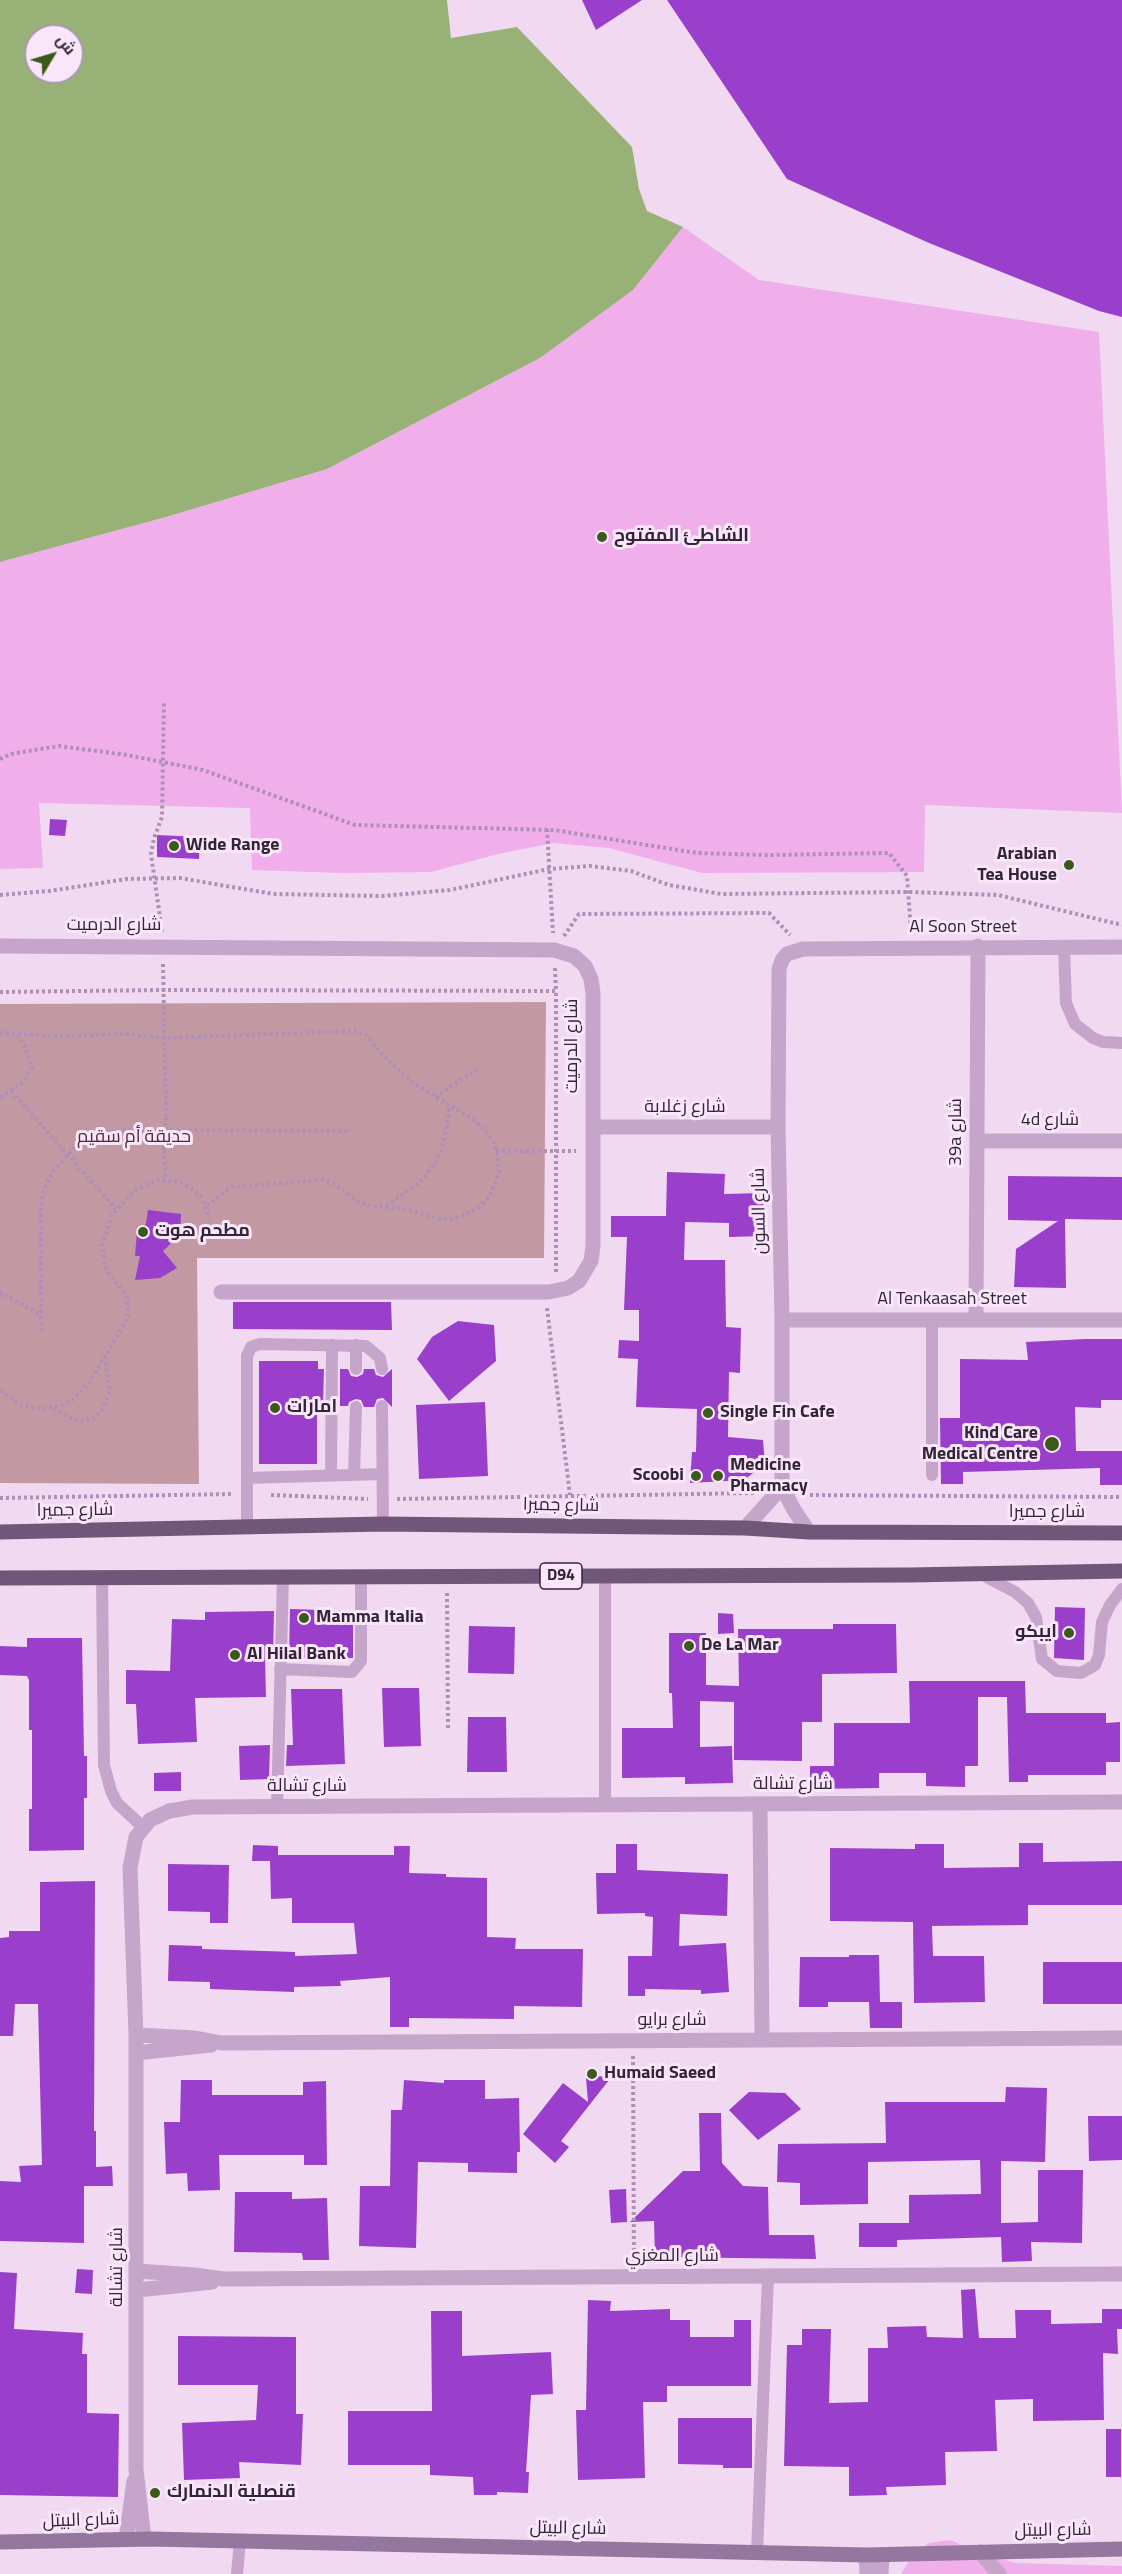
<!DOCTYPE html>
<meta charset="utf-8">
<style>
body{margin:0}
#map{position:relative;width:1122px;height:2574px;overflow:hidden;background:#f1d9f2;font-family:"Titillium Web",Cairo,sans-serif}
canvas{display:block}
.north{position:absolute;left:24px;top:24px;width:60px;height:60px;box-sizing:border-box;background:#f9e6fa;border:2px solid #a999ac;border-radius:50%;rotate:52deg;font-size:16px;font-weight:700;line-height:24px;text-align:center;color:#322636}
.north::after{content:'';display:block;margin:auto;width:21px;height:27px;background:#3b591a;clip-path:polygon(50% 0,100% 100%,50% 72%,0 100%)}
</style>
<div id="map">
<canvas width="1122" height="2574"></canvas>
<div class="north">ش</div>
</div>
<script>
const ctx = document.querySelector('canvas').getContext('2d');
ctx.lineJoin = 'round';
function fill(path, color) { ctx.fillStyle = color; ctx.fill(path, 'evenodd'); }
const poly = rows => new Path2D(rows.map(r => 'M' + r).join(''));
function strokePath(path, color, width, dash) { ctx.strokeStyle = color; ctx.lineWidth = width; ctx.lineCap = dash ? 'butt' : 'round'; ctx.setLineDash(dash || []); ctx.stroke(path); }
function drawText(font, color, halo, rows, align = 'center') {
  ctx.font = font + ' "Titillium Web",Cairo,sans-serif'; ctx.lineWidth = 6; ctx.setLineDash([]); ctx.textBaseline = 'middle'; ctx.strokeStyle = halo; ctx.fillStyle = color; for (const [text, x, y, turn = 0] of rows) {
    ctx.save(); ctx.translate(x, y); ctx.rotate((+turn || 0) * Math.PI / 180); ctx.textAlign = isNaN(turn) ? turn : align; if (halo) ctx.strokeText(text, 0, 0); ctx.fillText(text, 0, 0); ctx.restore();
  }
}
fill(poly([
 [546,1002,544,1258,197,1258,199,1484,0,1483,0,1004]
]), '#c299a3');
fill(poly([
 [683,227,759,280,1099,332,1122,813,925,805,924,872,702,873,609,848,553,843,498,854,431,872,342,873,252,870,250,808,39,803,43,868,0,869,0,562,166,517,327,469,540,358,633,290],
 [950,2540,983,2554,1016,2563,1122,2566,1122,2574,901,2574,912,2556,929,2543]
]), '#f0aeeb');
fill(poly([
 [0,0,447,0,451,38,517,27,632,147,639,189,647,211,683,227,633,290,540,358,327,469,166,517,0,562],
 [36,36,72,36,72,72,36,72]
]), '#97b177');
fill(poly([
 [582,0,642,0,596,30],
 [667,0,1122,0,1122,317,1099,311,929,243,787,179],
 [50,819,67,820,65,836,49,835],
 [157,835,200,837,199,859,157,857],
 [667,1172,725,1174,724,1194,763,1193,764,1236,729,1237,729,1223,685,1222,684,1260,725,1260,726,1327,741,1328,740,1373,729,1372,728,1437,763,1440,765,1464,744,1480,690,1483,692,1452,696,1452,697,1409,636,1407,638,1359,618,1358,619,1340,639,1341,639,1310,624,1310,627,1237,611,1237,611,1216,666,1216],
 [1008,1176,1122,1177,1122,1220,1065,1219,1066,1288,1014,1287,1016,1249,1058,1221,1008,1220],
 [148,1210,181,1214,180,1235,163,1251,177,1268,160,1278,135,1280,140,1256,135,1256,137,1231,146,1224],
 [233,1302,391,1302,392,1330,233,1329],
 [458,1321,494,1325,496,1361,449,1401,417,1359,432,1337],
 [1086,1339,1122,1339,1122,1400,1101,1400,1101,1408,1075,1407,1076,1451,1122,1451,1122,1485,1100,1485,1100,1468,963,1472,963,1484,941,1484,940,1418,960,1418,960,1359,1028,1360,1026,1342],
 [259,1361,318,1361,318,1369,324,1369,323,1406,317,1406,317,1464,259,1464],
 [340,1369,348,1369,351,1376,357,1377,363,1374,364,1369,374,1369,376,1375,383,1377,392,1369,392,1407,383,1398,377,1399,374,1407,364,1407,361,1400,356,1399,349,1402,348,1406,340,1406],
 [485,1402,488,1476,419,1479,416,1405],
 [1055,1607,1085,1608,1084,1660,1054,1658],
 [290,1609,353,1611,353,1658,289,1658],
 [274,1611,273,1658,265,1658,266,1697,195,1698,197,1742,138,1744,136,1704,126,1704,126,1670,170,1671,172,1619,205,1620,205,1612],
 [718,1613,733,1614,734,1633,718,1634],
 [833,1624,896,1624,897,1673,822,1674,822,1722,802,1722,802,1761,734,1760,734,1702,700,1701,700,1747,732,1746,733,1783,685,1784,685,1777,622,1778,622,1728,673,1728,672,1693,669,1693,669,1633,706,1633,706,1685,739,1686,738,1629,833,1629],
 [469,1626,515,1627,514,1674,468,1673],
 [27,1638,82,1638,84,1756,87,1756,87,1798,84,1798,84,1850,29,1851,29,1809,32,1809,32,1730,29,1730,29,1680,27,1676,0,1675,0,1646,27,1647],
 [909,1681,1025,1681,1026,1713,1106,1713,1106,1723,1120,1722,1120,1762,1106,1762,1106,1775,1028,1775,1028,1782,1009,1782,1007,1697,978,1697,978,1766,965,1766,965,1787,926,1786,926,1773,879,1773,879,1788,810,1789,810,1766,834,1766,834,1723,910,1723],
 [382,1688,419,1688,421,1746,384,1747],
 [291,1689,342,1689,345,1764,286,1766,287,1745,293,1745],
 [468,1717,506,1717,507,1772,467,1772],
 [270,1745,269,1779,240,1780,239,1746],
 [181,1772,181,1791,154,1791,154,1773],
 [1019,1843,1043,1843,1043,1862,1122,1861,1122,1905,1028,1905,1028,1925,932,1926,933,1956,984,1956,985,2002,914,2003,913,1922,830,1921,830,1848,915,1849,915,1844,944,1844,944,1868,1019,1867],
 [616,1844,637,1844,637,1870,728,1874,727,1916,680,1914,679,1946,726,1943,729,1992,701,1994,701,1990,645,1989,645,1996,628,1996,628,1956,652,1956,653,1917,645,1916,645,1913,597,1914,596,1873,616,1873],
 [253,1845,278,1846,278,1855,394,1855,394,1846,410,1846,409,1873,446,1874,446,1877,487,1878,487,1937,516,1938,515,1949,583,1949,582,2007,514,2006,514,2019,409,2018,409,2027,390,2027,390,1977,340,1981,341,1986,294,1987,294,1992,210,1989,210,1982,168,1981,169,1945,202,1946,202,1949,295,1952,295,1956,357,1954,354,1923,292,1923,292,1898,271,1899,270,1861,252,1861],
 [168,1864,229,1865,228,1923,210,1923,210,1912,168,1911],
 [95,1881,94,2131,96,2131,96,2167,112,2166,113,2186,84,2186,84,2243,0,2241,0,2181,21,2182,19,2166,42,2165,38,2004,15,2004,13,2036,0,2036,0,1938,9,1937,9,1931,40,1931,40,1882],
 [849,1955,879,1955,880,2002,902,2002,902,2028,870,2028,869,2002,828,2002,828,2007,799,2007,800,1957,849,1957],
 [1043,1962,1122,1962,1122,2004,1043,2004],
 [613,2075,561,2141,569,2147,555,2163,523,2134,563,2083,588,2102,586,2078],
 [181,2080,212,2080,212,2095,303,2095,303,2082,326,2081,327,2165,304,2165,304,2155,219,2155,220,2190,188,2191,187,2173,166,2174,164,2122,180,2122],
 [404,2080,444,2083,444,2080,485,2080,485,2099,519,2098,520,2152,517,2152,517,2173,468,2172,468,2163,418,2162,416,2248,359,2246,360,2186,390,2186,391,2110,402,2110],
 [1006,2087,1047,2088,1045,2162,1001,2161,1001,2223,1038,2222,1038,2170,1083,2170,1082,2243,1031,2242,1032,2261,1002,2262,1001,2237,897,2240,897,2247,859,2247,859,2223,909,2223,909,2195,981,2194,980,2160,868,2162,868,2204,800,2205,800,2183,777,2182,778,2144,886,2143,885,2102,1005,2102],
 [749,2092,785,2093,801,2109,758,2140,729,2110],
 [699,2113,721,2113,722,2163,743,2186,768,2187,769,2235,814,2235,816,2259,655,2257,654,2221,630,2222,683,2171,700,2171],
 [1088,2116,1122,2116,1122,2160,1089,2161],
 [626,2189,627,2222,611,2223,609,2190],
 [235,2192,292,2192,292,2199,327,2198,329,2260,303,2260,302,2253,234,2252],
 [77,2269,93,2270,92,2294,75,2293],
 [0,2272,17,2273,14,2329,83,2333,82,2354,87,2354,87,2413,119,2414,118,2497,0,2495],
 [975,2289,979,2338,1016,2338,1015,2310,1051,2310,1051,2324,1102,2323,1102,2309,1122,2309,1122,2329,1117,2329,1118,2354,1103,2353,1104,2420,1033,2421,1033,2399,995,2400,997,2451,945,2452,946,2485,886,2487,887,2495,849,2496,849,2467,784,2466,787,2345,802,2345,802,2329,831,2329,829,2403,868,2402,868,2348,888,2348,887,2327,926,2326,927,2337,963,2338,961,2290],
 [588,2300,611,2301,610,2311,670,2309,670,2320,690,2320,690,2337,734,2337,734,2320,751,2320,751,2386,667,2386,667,2402,643,2402,645,2478,578,2480,576,2410,586,2410],
 [431,2311,462,2311,462,2356,551,2352,553,2394,531,2395,526,2472,529,2472,528,2493,497,2492,497,2495,474,2495,473,2477,430,2475,430,2465,348,2465,348,2411,432,2411],
 [178,2336,296,2337,296,2414,303,2414,301,2465,239,2462,240,2478,184,2480,182,2423,256,2420,258,2385,178,2385],
 [678,2418,752,2418,752,2468,723,2468,723,2465,678,2464],
 [1106,2429,1121,2429,1121,2477,1106,2477]
]), '#9a3fcb');
strokePath(poly([
 [0,759,11,754,59,746,127,755,203,770,355,825,554,830,697,853,766,855,889,853,907,876,911,931],
 [547,829,553,933],
 [0,895,49,891,127,879,180,878,273,894,382,896,450,890,549,869,590,866,631,871,669,885,721,894,910,892,998,895,1122,925],
 [162,932,151,854,154,838,162,817,164,701],
 [564,936,579,914,769,913,790,935],
 [163,964,166,1116],
 [555,968,556,991],
 [0,992,163,990,556,991,556,1275],
 [0,1033,57,1036,127,1034,165,1038,355,1031,366,1035,385,1058,412,1082,475,1121,486,1131,494,1143,498,1157,499,1172,495,1185,488,1198,478,1208,465,1215,451,1219,440,1219,401,1208,371,1206,357,1201,334,1184,323,1180,232,1187,206,1206],
 [11,1091,116,1209],
 [0,1097,22,1083,32,1068,25,1045,17,1035],
 [435,1097,480,1067],
 [164,1150,166,1180],
 [496,1151,576,1151],
 [386,1206,420,1182,437,1161,443,1145,450,1107],
 [0,1295,2,1293,41,1315],
 [547,1308,570,1495],
 [41,1331,41,1204,43,1192,53,1171,76,1146,97,1135,124,1130,351,1131],
 [0,1391,22,1406,43,1409,63,1405,72,1400,88,1385,126,1321,129,1313,126,1295,106,1270,102,1246,112,1215,134,1191,157,1180,179,1182,194,1190,201,1197,210,1219],
 [54,1408,74,1420,84,1421,94,1418,102,1411,110,1391,105,1358],
 [271,1495,368,1499],
 [804,1495,1122,1497],
 [0,1498,233,1494],
 [397,1499,755,1493],
 [447,1593,448,1728],
 [633,2056,634,2262]
]), '#b08fb7', 4, [3, 3]);
strokePath(poly([
 [1064,947,1066,1003,1075,1024,1093,1038,1103,1042,1122,1043],
 [356,1345,356,1369],
 [382,1406,383,1524],
 [331,1475,332,1345],
 [354,1475,356,1407],
 [932,1475,932,1319],
 [247,1478,383,1474],
 [247,1527,247,1356,251,1347,260,1344,366,1346,380,1358,382,1369],
 [981,1574,1015,1592,1028,1603,1036,1617,1042,1659,1057,1671,1081,1673,1095,1665,1099,1655,1102,1622,1110,1605,1122,1589],
 [102,1578,104,1765,111,1791,117,1803,143,1827],
 [280,1669,352,1672,361,1661,361,1577],
 [605,1805,605,1576],
 [277,1807,283,1577],
 [757,2553,768,2276],
 [237,2574,240,2541]
]), '#c6a5cb', 12);
strokePath(poly([
 [0,946,554,950,574,956,585,966,591,979,593,993,593,1246,591,1261,579,1281,568,1288,549,1292,221,1292],
 [593,1127,778,1127],
 [977,1141,1122,1141],
 [976,1319,978,946],
 [782,1320,1122,1320],
 [745,1528,782,1487],
 [809,1532,794,1510,782,1487,782,1320,778,1127,779,969,782,960,787,954,803,949,1122,947],
 [760,1804,762,2040],
 [136,2035,195,2038,222,2043,1122,2038],
 [136,2053,211,2045],
 [137,2271,195,2275,223,2279,1122,2274],
 [138,2290,212,2282],
 [126,2539,134,2481],
 [144,2539,136,2469,136,2035,130,1868,136,1837,150,1820,169,1811,193,1807,1122,1802],
 [980,2552,999,2574],
 [866,2555,867,2574],
 [881,2574,882,2555]
]), '#c6a5cb', 15);
strokePath(poly([
 [0,2542,151,2539,866,2555,1122,2549]
]), '#95769f', 15);
strokePath(poly([
 [0,1532,383,1524,745,1528,809,1532,1122,1533],
 [0,1578,910,1575,1122,1571]
]), '#705779', 15);
strokePath(poly([
 [164,1150,166,1116]
]), '#b08fb7', 4, [3, 3]);
for (const [x, y, r, color] of [
 [602,537,6,"#3b591a"],
 [174,846,6,"#3b591a"],
 [1069,865,6,"#3b591a"],
 [143,1232,6,"#3b591a"],
 [275,1408,6,"#3b591a"],
 [708,1413,6,"#3b591a"],
 [1052,1444,8,"#3b591a"],
 [696,1476,6,"#3b591a"],
 [718,1476,6,"#3b591a"],
 [304,1618,6,"#3b591a"],
 [1069,1633,6,"#3b591a"],
 [689,1646,6,"#3b591a"],
 [235,1655,6,"#3b591a"],
 [592,2074,6,"#3b591a"],
 [155,2493,6,"#3b591a"]
]) { const dot = new Path2D(); dot.arc(x, y, r, 0, 2 * Math.PI); ctx.fillStyle = color; ctx.fill(dot); strokePath(dot, '#f9e6fa', 2); }
for (const [x, y, w] of [
 [561,1576,42]
]) { const box = new Path2D(); box.roundRect(x - w / 2, y - 13, w, 26, 4.5); ctx.fillStyle = '#f9e6fa'; ctx.fill(box); strokePath(box, '#322636', 1.5); }
drawText('bold 16px', '#322636', null, [
 ["D94",561,1576]
]);
drawText('bold 18px', '#322636', '#f9e6fa', [
 ["الشاطئ المفتوح",614,537],
 ["Wide Range",186,846],
 ["Arabian",1057,855,"right"],
 ["Tea House",1057,876,"right"],
 ["مطحم هوت",155,1232],
 ["امارات",287,1408],
 ["Single Fin Cafe",720,1413],
 ["Kind Care",1038,1434,"right"],
 ["Medical Centre",1038,1455,"right"],
 ["Medicine",730,1466],
 ["Pharmacy",730,1487],
 ["Scoobi",684,1476,"right"],
 ["Mamma Italia",316,1618],
 ["ايبكو",1057,1633,"right"],
 ["De La Mar",701,1646],
 ["Al Hilal Bank",247,1655],
 ["Humaid Saeed",604,2074],
 ["قنصلية الدنمارك",167,2493]
], 'left');
drawText('18px', '#322636', '#f9e6fa', [
 ["شارع الدرميت",114,926],
 ["Al Soon Street",963,928],
 ["شارع الدرميت",573,1046,-90],
 ["شارع زغلابة",685,1108],
 ["4d شارع",1050,1121],
 ["39a شارع",957,1132,-90],
 ["شارع السون",760,1211,-91],
 ["Al Tenkaasah Street",952,1300],
 ["شارع جميرا",561,1506,1],
 ["شارع جميرا",75,1511,-1],
 ["شارع جميرا",1047,1513],
 ["شارع تشالة",793,1785],
 ["شارع تشالة",307,1787],
 ["شارع برايو",672,2021],
 ["شارع المغزي",672,2257],
 ["شارع تشالة",118,2267,-90],
 ["شارع البيتل",81,2521,-2],
 ["شارع البيتل",568,2529,1],
 ["شارع البيتل",1053,2531,-1]
]);
drawText('18px', '#552933', '#f9e6fa', [
 ["حديقة أم سقيم",134,1138]
]);
</script>
